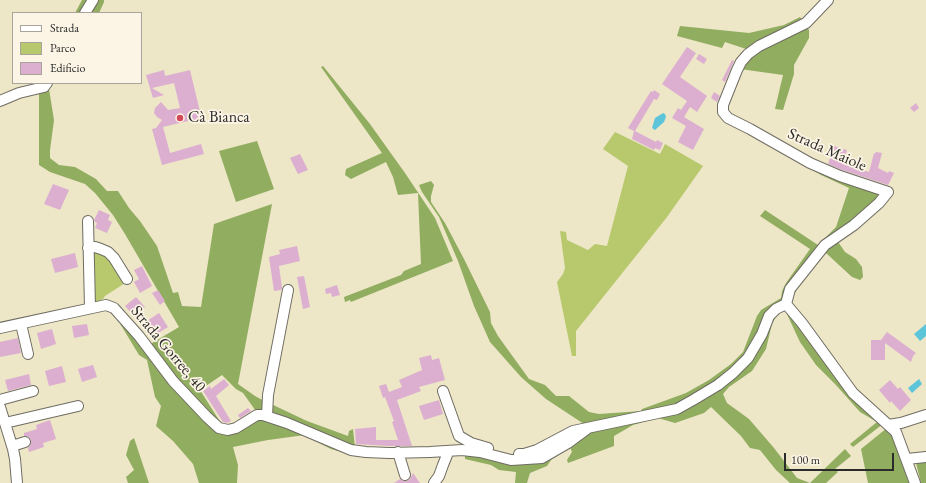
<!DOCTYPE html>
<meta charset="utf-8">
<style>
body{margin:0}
#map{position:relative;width:926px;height:483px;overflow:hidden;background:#ede6c7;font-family:"EB Garamond",serif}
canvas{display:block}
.legend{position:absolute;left:12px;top:12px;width:130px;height:72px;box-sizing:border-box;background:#fcf5e5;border:1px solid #a8a49b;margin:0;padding:5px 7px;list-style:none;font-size:12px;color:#2b2b2b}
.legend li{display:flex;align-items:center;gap:8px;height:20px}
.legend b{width:20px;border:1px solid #a8a49b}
.scale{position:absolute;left:784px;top:453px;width:110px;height:18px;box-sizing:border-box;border:2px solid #2b2b2b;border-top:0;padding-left:5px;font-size:12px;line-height:14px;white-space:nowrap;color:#2b2b2b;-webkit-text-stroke:3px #fcf5e5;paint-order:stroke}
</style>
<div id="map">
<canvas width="926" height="483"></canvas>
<ul class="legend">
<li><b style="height:5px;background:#fff"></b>Strada</li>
<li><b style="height:11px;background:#b7c96c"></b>Parco</li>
<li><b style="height:11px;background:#dcafd0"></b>Edificio</li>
</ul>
<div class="scale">100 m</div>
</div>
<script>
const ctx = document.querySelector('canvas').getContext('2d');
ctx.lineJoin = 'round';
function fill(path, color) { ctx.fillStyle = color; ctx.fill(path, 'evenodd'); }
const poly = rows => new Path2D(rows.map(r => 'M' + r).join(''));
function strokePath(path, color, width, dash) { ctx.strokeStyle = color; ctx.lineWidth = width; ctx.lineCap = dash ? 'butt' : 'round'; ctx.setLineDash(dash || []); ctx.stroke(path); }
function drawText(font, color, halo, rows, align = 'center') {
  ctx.font = font + ' "EB Garamond",serif'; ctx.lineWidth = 3.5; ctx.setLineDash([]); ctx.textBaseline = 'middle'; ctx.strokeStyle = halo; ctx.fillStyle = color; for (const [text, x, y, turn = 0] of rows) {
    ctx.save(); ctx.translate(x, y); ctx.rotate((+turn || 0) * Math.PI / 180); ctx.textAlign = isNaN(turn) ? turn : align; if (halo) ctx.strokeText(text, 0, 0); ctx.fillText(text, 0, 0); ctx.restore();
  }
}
fill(poly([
 [615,132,660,154,665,144,703,166,667,217,576,331,576,356,572,356,557,282,563,274,565,268,560,231,566,232,567,240,588,250,595,244,607,246,628,166,603,149],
 [96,251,111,258,125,283,105,296,103,299,93,303,90,259]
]), '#b7c96c');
fill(poly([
 [82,0,104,0,104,2,99,13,75,13],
 [800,17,809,30,809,38,794,65,794,74,783,110,775,109,783,75,740,69,749,50,725,42,722,48,677,36,680,26,749,33,784,25],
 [323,66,370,124,405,173,435,218,453,261,351,302,350,300,345,302,344,297,401,275,404,271,421,264,418,193,398,195,393,177,386,162,351,179,345,175,346,169,382,153,321,67],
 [49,89,54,120,50,150,50,158,59,165,75,167,96,179,107,191,118,191,129,208,140,221,157,246,173,293,178,292,182,306,201,307,214,224,272,204,238,384,255,396,266,402,266,414,258,414,243,393,236,389,222,375,200,390,224,428,219,427,147,346,179,327,125,234,113,215,95,193,85,184,50,172,39,165,39,93],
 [751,134,883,193,877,201,834,235,784,302,746,357,731,372,677,406,587,426,546,399,521,377,490,342,474,306,458,261,439,217,422,192,419,185,431,181,434,185,431,196,431,202,445,223,464,259,490,312,491,323,498,336,529,379,545,385,556,396,569,396,589,412,599,414,641,411,642,409,686,393,709,380,731,364,743,352,757,316,761,310,781,298,782,291,786,283,810,249,760,216,765,210,818,245,836,227,849,188,821,175],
 [257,141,274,189,236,202,219,151],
 [836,239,845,252,856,259,862,267,863,277,860,280,852,277,826,253,798,287,791,301,812,331,788,304,791,290],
 [783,306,883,424,853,447,850,444,877,422,860,412,835,384,816,365,800,342,785,310,778,313,772,324,766,349,752,371,729,387,723,394,727,403,749,419,774,448,797,478,810,483,845,449,851,456,835,469,838,472,826,483,790,483,776,470,760,450,750,448,741,436,711,407,704,413,675,423,658,418,633,425,614,436,614,446,568,463,567,460,572,452,570,447,555,454,547,466,530,473,527,483,515,483,516,472,499,470,491,465,465,459,465,453,511,462,574,434,678,411,734,375,770,317],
 [113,312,219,430,258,417,355,452,356,456,331,449,315,441,305,435,268,440,233,447,238,465,237,483,199,483,193,464,173,441,156,426,161,406,155,397,147,360,139,355],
 [269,403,307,421,348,436,349,431,353,429,355,447,268,414],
 [887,428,892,435,909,483,868,483,861,449],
 [134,438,149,483,128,483,126,477,134,470,126,455,130,441],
 [926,462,926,483,921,483,916,463]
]), '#91ad60');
fill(poly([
 [663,113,665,114,666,117,664,122,655,130,652,128,655,118],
 [926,324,926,336,920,341,914,334],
 [919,379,922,384,912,393,908,388]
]), '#5dc5d9');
fill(poly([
 [687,47,696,53,680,77,707,96,697,112,690,107,684,117,704,129,693,150,678,142,686,126,672,118,678,108,681,110,687,101,662,84],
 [699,54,707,59,704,64,696,59],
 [732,60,734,61,725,82,722,80],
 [164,70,165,76,190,70,202,120,192,122,192,120,163,127,170,153,201,144,204,154,162,165,152,129,156,128,162,120,157,117,154,113,155,108,161,102,168,110,180,108,174,83,152,88,164,95,153,98,146,75],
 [654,90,660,94,657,100,654,99,635,131,656,142,657,140,663,143,660,150,655,148,654,150,632,139,634,131,628,128,651,91,653,92],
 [714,92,720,96,717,102,711,98],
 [916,103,919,108,914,112,910,108],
 [834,146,847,150,843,164,869,172,874,153,875,154,876,152,882,153,878,168,888,173,889,171,894,173,888,185,842,170,828,164],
 [300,154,308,170,298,174,290,158],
 [53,184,69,190,60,210,44,204],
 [99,210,110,215,108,220,112,222,107,233,95,228,97,223,95,222,94,220],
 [297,246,300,261,279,266,282,288,281,290,274,291,269,257,280,254,279,250],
 [75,253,78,267,55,273,51,259],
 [142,266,152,286,140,293,134,282,139,279,134,270],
 [304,276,310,307,303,309,297,277],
 [337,285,340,295,332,297,331,293,326,294,325,289],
 [158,290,165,301,160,305,152,293],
 [136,297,145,307,134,316,125,306],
 [159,313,168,327,155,335,147,321],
 [87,324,89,335,74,338,72,326],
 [52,329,56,344,41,349,37,333],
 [887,332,916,353,913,356,911,362,885,343,885,360,871,360,871,340,881,340],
 [18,338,21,353,0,357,0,342],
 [431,355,432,360,439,358,445,380,419,387,421,391,397,400,412,446,389,446,356,444,355,429,376,427,376,440,398,440,392,422,394,421,385,397,383,398,379,386,386,384,389,392,402,387,399,380,422,370,419,358],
 [93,365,97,377,82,382,78,369],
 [62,366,66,382,49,386,45,371],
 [29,374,31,385,8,391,5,380],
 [224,379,229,385,216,396,231,421,227,423,223,422,203,391,210,386,211,389],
 [890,380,898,389,900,387,911,400,900,411,891,401,890,403,879,390],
 [439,400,443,414,424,420,419,406],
 [248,408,251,411,240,418,238,415],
 [50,420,56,439,43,443,44,447,29,452,28,448,31,444,31,440,29,437,24,436,24,433,37,429,36,425],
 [413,473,420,483,394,483,400,479,403,481,407,481,410,479]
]), '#dcafd0');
const minor = poly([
 [85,13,93,0],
 [0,101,19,93,44,87,47,83],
 [88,221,90,308],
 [88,248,95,247,101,249,108,252,114,258,127,279],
 [786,304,790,289,825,245,854,225,879,203,888,192,840,176,810,163,750,129,728,118,723,112,723,105,737,70,741,62,748,54,759,46,806,23,828,0],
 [21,324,28,354],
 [0,328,106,305,114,308,139,336,173,381,207,417,219,428,228,430,236,428,257,415,263,415,287,423,351,450,366,452,389,453,430,452,462,450,480,452,511,460,542,458,568,443,587,429],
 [443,391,459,436,471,443,488,448],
 [0,400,33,391],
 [0,407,13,449,15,459,17,483],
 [267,416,268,395,288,290],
 [5,423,78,406],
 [888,425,901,423,926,415],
 [12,446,25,442],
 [398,452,405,475],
 [519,454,524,454,537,450,573,431,677,409,693,400,718,385,733,373,748,358,762,334,769,316,776,309,786,304,802,323,853,393,896,432,915,483],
 [907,459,926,457],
 [434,483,439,476,443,465,447,455,446,451]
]);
strokePath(minor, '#6f6c62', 12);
strokePath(minor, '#fff', 10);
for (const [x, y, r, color] of [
 [180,118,4,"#d1495b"]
]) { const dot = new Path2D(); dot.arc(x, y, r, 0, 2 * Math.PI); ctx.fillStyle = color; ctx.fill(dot); strokePath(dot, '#fcf5e5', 1.5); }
drawText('16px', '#2b2b2b', '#fcf5e5', [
 ["Cà Bianca",188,118]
], 'left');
drawText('16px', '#2b2b2b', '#fcf5e5', [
 ["Strada Maiole",827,150,24],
 ["Strada Gorree, 40",168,349,50]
]);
</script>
